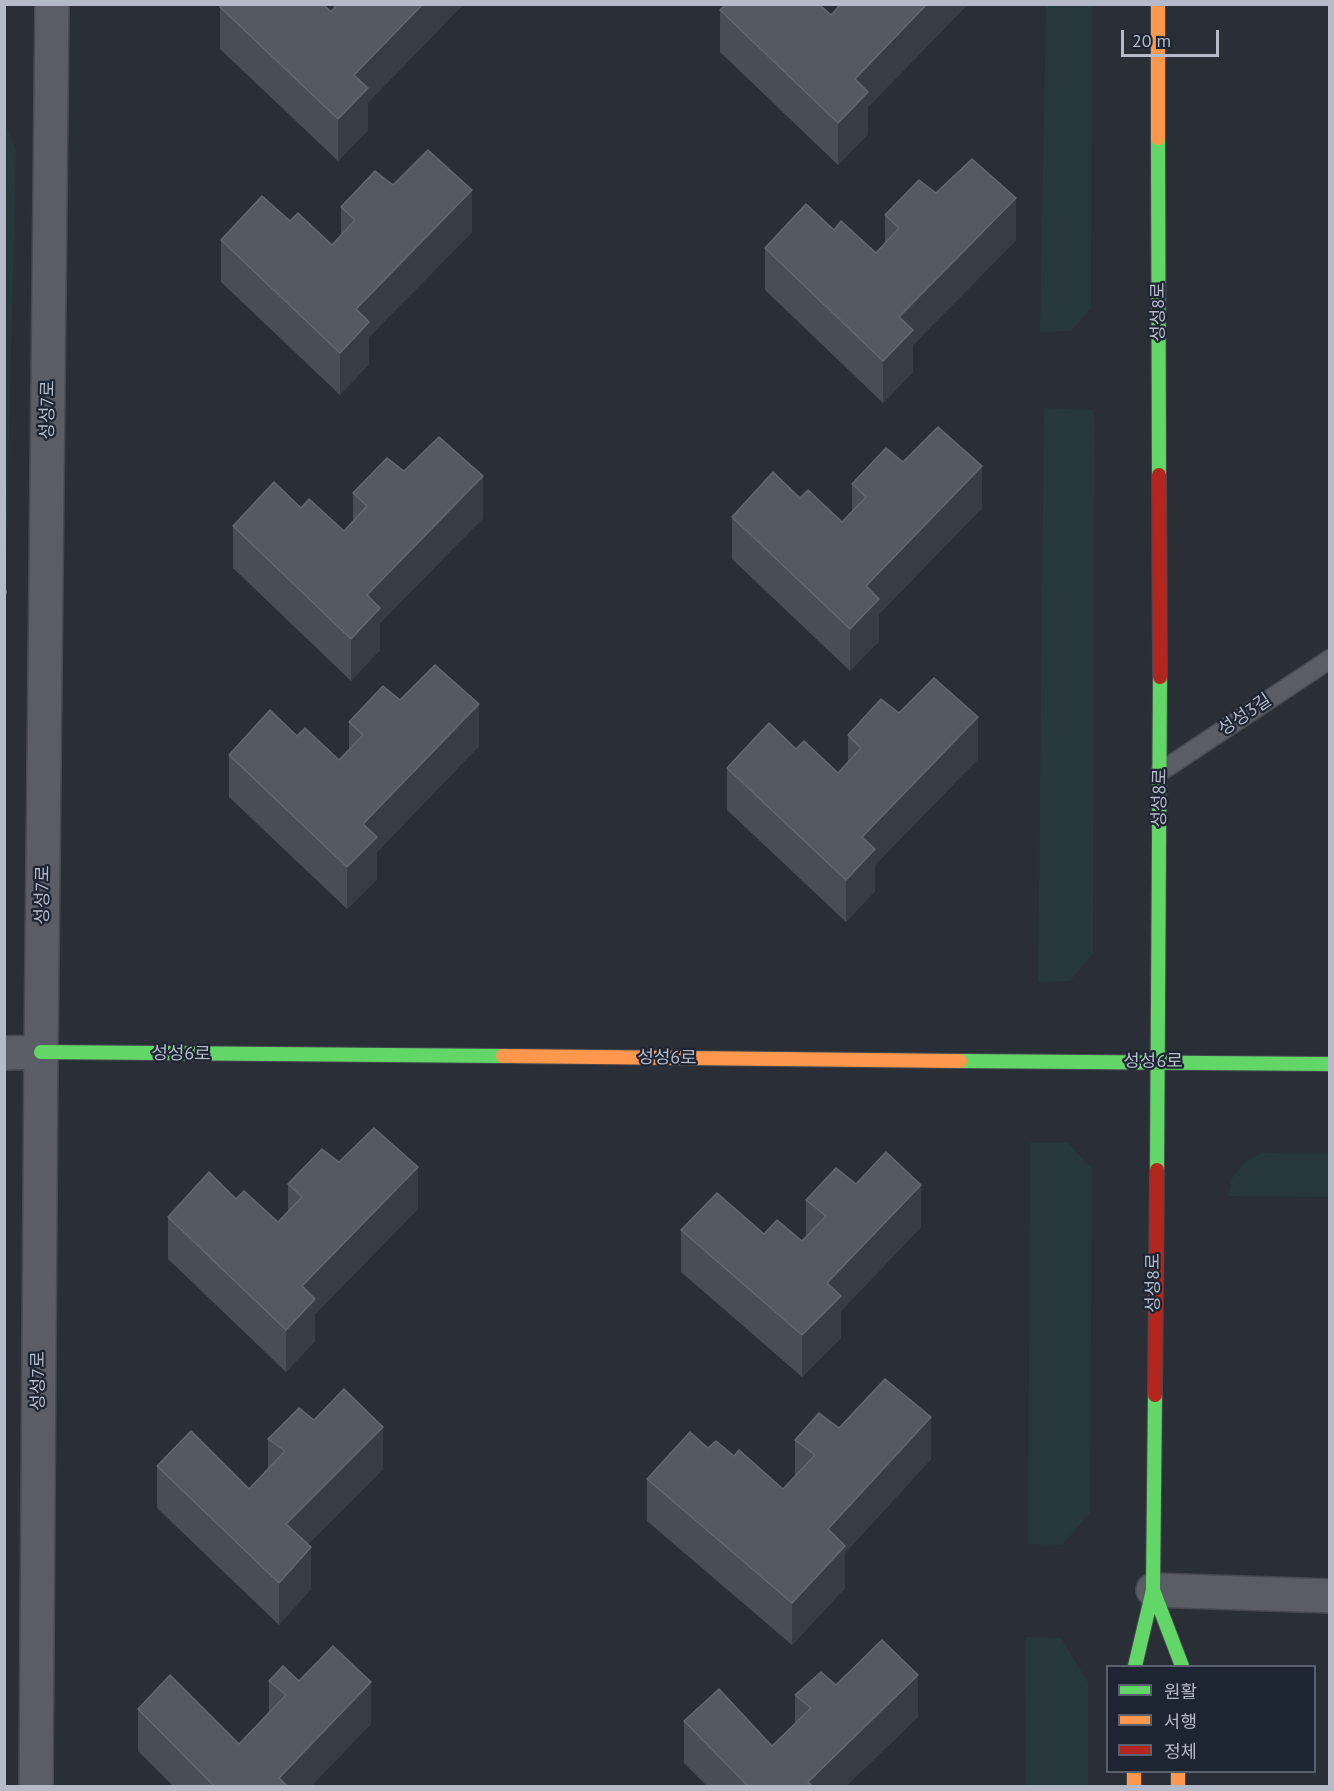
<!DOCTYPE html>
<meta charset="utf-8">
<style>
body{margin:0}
#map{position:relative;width:1334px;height:1791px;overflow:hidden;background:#2a2e37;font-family:"PT Sans","Noto Sans KR",sans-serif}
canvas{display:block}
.frame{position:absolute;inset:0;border:6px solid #b4bac8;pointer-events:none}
.legend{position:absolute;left:1106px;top:1665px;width:210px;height:108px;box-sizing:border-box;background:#1d2432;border:2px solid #59606e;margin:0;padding:8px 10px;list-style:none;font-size:18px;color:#b4bac8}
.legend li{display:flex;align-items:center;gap:12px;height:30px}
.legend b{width:30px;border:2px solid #59606e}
.scale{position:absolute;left:1121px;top:30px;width:98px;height:27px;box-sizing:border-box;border:3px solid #b4bac8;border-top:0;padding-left:8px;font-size:18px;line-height:21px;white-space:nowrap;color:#b4bac8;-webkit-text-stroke:4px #1d2432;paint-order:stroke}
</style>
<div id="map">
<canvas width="1334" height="1791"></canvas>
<div class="frame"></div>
<ul class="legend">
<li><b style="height:8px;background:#63d668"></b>원활</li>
<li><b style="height:8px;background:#ff974d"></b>서행</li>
<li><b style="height:8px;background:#b3261e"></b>정체</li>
</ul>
<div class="scale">20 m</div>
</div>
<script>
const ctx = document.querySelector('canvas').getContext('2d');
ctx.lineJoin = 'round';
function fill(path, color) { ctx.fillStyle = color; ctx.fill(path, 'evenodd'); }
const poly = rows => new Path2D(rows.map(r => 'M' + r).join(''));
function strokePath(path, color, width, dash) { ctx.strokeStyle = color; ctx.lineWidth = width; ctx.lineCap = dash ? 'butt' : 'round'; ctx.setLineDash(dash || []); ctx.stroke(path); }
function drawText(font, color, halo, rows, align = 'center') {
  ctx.font = font + ' "PT Sans","Noto Sans KR",sans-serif'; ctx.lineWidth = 4.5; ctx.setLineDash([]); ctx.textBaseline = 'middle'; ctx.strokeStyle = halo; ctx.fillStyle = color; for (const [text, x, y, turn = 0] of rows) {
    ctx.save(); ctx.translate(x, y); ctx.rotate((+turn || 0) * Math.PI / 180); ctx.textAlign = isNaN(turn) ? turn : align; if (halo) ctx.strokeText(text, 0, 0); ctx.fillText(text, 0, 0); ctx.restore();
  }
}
fill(poly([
 [1046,5,1092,5,1091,308,1071,331,1040,332],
 [4,121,16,150,6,562,4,562],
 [1044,408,1094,410,1093,954,1070,981,1038,982],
 [1030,1143,1068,1143,1092,1169,1090,1513,1062,1545,1028,1544],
 [1262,1153,1329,1154,1329,1197,1228,1196,1232,1178,1246,1161],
 [1025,1637,1061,1638,1088,1682,1088,1786,1026,1786]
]), '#27383d');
const lane = poly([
 [1160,772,1330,659]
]);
const street = poly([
 [4,1053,41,1052],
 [1153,1590,1330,1596],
 [36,1786,41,1052,52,4]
]);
const fast = poly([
 [1158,138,1159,475],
 [41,1052,503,1056],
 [960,1061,1330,1064],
 [1157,1170,1160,677],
 [1153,1590,1182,1666],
 [1135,1666,1153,1590,1155,1395]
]);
const slow = poly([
 [1158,4,1158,138],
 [503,1056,960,1061],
 [1134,1772,1134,1786],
 [1178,1772,1178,1786]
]);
const jam = poly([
 [1159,475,1160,677],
 [1155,1395,1157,1170]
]);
strokePath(lane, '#464950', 21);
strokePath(street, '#464950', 36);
strokePath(fast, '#464950', 16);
strokePath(slow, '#464950', 16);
strokePath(jam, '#464950', 16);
strokePath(poly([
 [4,592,7,592]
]), '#575c62', 4, [4.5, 4.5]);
strokePath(lane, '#5a5d65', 18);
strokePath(street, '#5a5d65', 33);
strokePath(fast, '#63d668', 14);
strokePath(slow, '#ff974d', 14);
strokePath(jam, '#b3261e', 14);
fill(poly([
 [840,4,968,4,868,107,868,134,838,165,720,52,720,10,831,15],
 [220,7,368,103,368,130,338,161,220,49],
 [393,185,472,232,369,337,369,364,340,395,221,282,221,240,290,221,332,245,341,235,341,207],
 [936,193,1016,240,913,345,913,372,883,403,765,290,765,248,834,230,876,253,885,243,885,215],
 [903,462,982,508,879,614,879,641,850,671,732,559,732,517,800,498,842,522,852,512,852,484],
 [404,471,483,518,380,623,380,650,351,681,233,568,233,526,301,508,344,531,353,521,353,493],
 [400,700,479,746,377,852,377,879,347,909,229,797,229,755,297,736,339,760,349,750,349,722],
 [899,713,978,759,875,865,875,891,846,922,727,810,727,768,796,749,838,773,848,763,848,735],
 [339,1162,418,1209,315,1314,315,1341,286,1372,168,1259,168,1217,236,1199,278,1222,288,1212,288,1184],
 [856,1184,921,1227,841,1311,841,1338,802,1377,681,1272,681,1230,764,1234,802,1241,806,1236,806,1200],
 [314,1420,383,1469,308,1544,311,1589,279,1625,157,1508,157,1466,249,1489,268,1468,268,1439],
 [839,1428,931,1459,845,1553,845,1588,792,1645,647,1521,647,1479,708,1448,734,1456,783,1489,795,1476,795,1440],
 [269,1681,299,1681,371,1724,311,1786,173,1786,138,1751,138,1709,239,1744,269,1712],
 [836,1685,918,1717,846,1786,707,1786,684,1763,684,1721,772,1746,795,1724,795,1695]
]), '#494d55');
fill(poly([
 [423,4,464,4,368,103,368,130,338,161,338,119,354,75],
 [927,4,968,4,868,107,868,134,838,165,838,123,855,79],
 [472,190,472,232,369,337,369,364,340,395,340,353,356,309],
 [1016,198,1016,240,913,345,913,372,883,403,883,361,899,317],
 [982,466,982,508,879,614,879,641,850,671,850,629,866,586],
 [483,476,483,518,380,623,380,650,351,681,351,639,367,595],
 [479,704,479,746,377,852,377,879,347,909,347,867,363,824],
 [978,717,978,759,875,865,875,891,846,922,846,880,862,837],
 [418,1167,418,1209,315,1314,315,1341,286,1372,286,1330,302,1286],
 [921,1185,921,1227,841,1311,841,1338,802,1377,802,1335,827,1283],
 [931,1417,931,1459,845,1553,845,1588,792,1645,792,1603,828,1529],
 [383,1427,383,1469,286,1566,286,1524],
 [311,1547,311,1589,279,1625,279,1583],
 [918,1675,918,1717,846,1786,808,1786,808,1782],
 [371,1682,371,1724,311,1786,279,1786,279,1778]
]), '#383c44');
const building = poly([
 [222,4,323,4,331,12,337,4,423,4,354,75,368,88,338,119,220,7,222,4],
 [726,4,819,4,831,15,841,4,927,4,855,79,868,92,838,123,720,10,726,4],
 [428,150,472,190,356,309,369,322,340,353,221,240,262,196,290,221,298,213,332,245,355,220,341,207,375,171,393,185,428,150],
 [972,159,1016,198,899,317,913,330,883,361,765,248,806,204,834,230,841,221,876,253,899,228,885,215,919,180,936,193,972,159],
 [938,427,982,466,866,586,879,599,850,629,732,517,773,472,800,498,808,490,842,522,866,497,852,484,886,448,903,462,938,427],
 [439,437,483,476,367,595,380,608,351,639,233,526,274,482,301,508,309,499,344,531,367,506,353,493,387,458,404,471,439,437],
 [435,665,479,704,363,824,377,837,347,867,229,755,270,710,297,736,305,728,339,760,363,735,349,722,383,686,400,700,435,665],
 [934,678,978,717,862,837,875,849,846,880,727,768,769,723,796,749,804,741,838,773,861,748,848,735,881,699,899,713,934,678],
 [374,1128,418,1167,302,1286,315,1299,286,1330,168,1217,209,1172,236,1199,244,1191,278,1222,302,1197,288,1184,322,1149,339,1162,374,1128],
 [886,1152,921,1185,827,1283,841,1296,802,1335,681,1230,717,1193,764,1234,777,1220,802,1241,826,1216,806,1200,836,1168,856,1184,886,1152],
 [885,1379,931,1417,828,1529,845,1546,792,1603,647,1479,690,1432,708,1448,716,1441,734,1456,739,1450,783,1489,815,1455,795,1440,819,1413,839,1428,885,1379],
 [344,1389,383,1427,286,1524,311,1547,279,1583,157,1466,191,1431,249,1489,285,1451,268,1439,299,1408,314,1420,344,1389],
 [882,1640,918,1675,808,1782,812,1786,748,1786,684,1721,719,1689,772,1746,811,1708,795,1695,821,1672,836,1685,882,1640],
 [333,1646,371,1682,279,1778,287,1786,214,1786,138,1709,170,1675,239,1744,286,1695,269,1681,283,1666,299,1681,333,1646]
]);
fill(building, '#555961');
strokePath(building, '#646871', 1.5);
drawText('18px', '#b4bac8', '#1d2432', [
 ["성성8로",1159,312,-90],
 ["성성7로",48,410,-89],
 ["성성3길",1245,715,-34],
 ["성성8로",1160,798,-89],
 ["성성7로",43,895,-89],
 ["성성6로",181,1054,1],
 ["성성6로",667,1058,1],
 ["성성6로",1153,1062],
 ["성성8로",1154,1283,-90],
 ["성성7로",39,1381,-90]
]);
</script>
